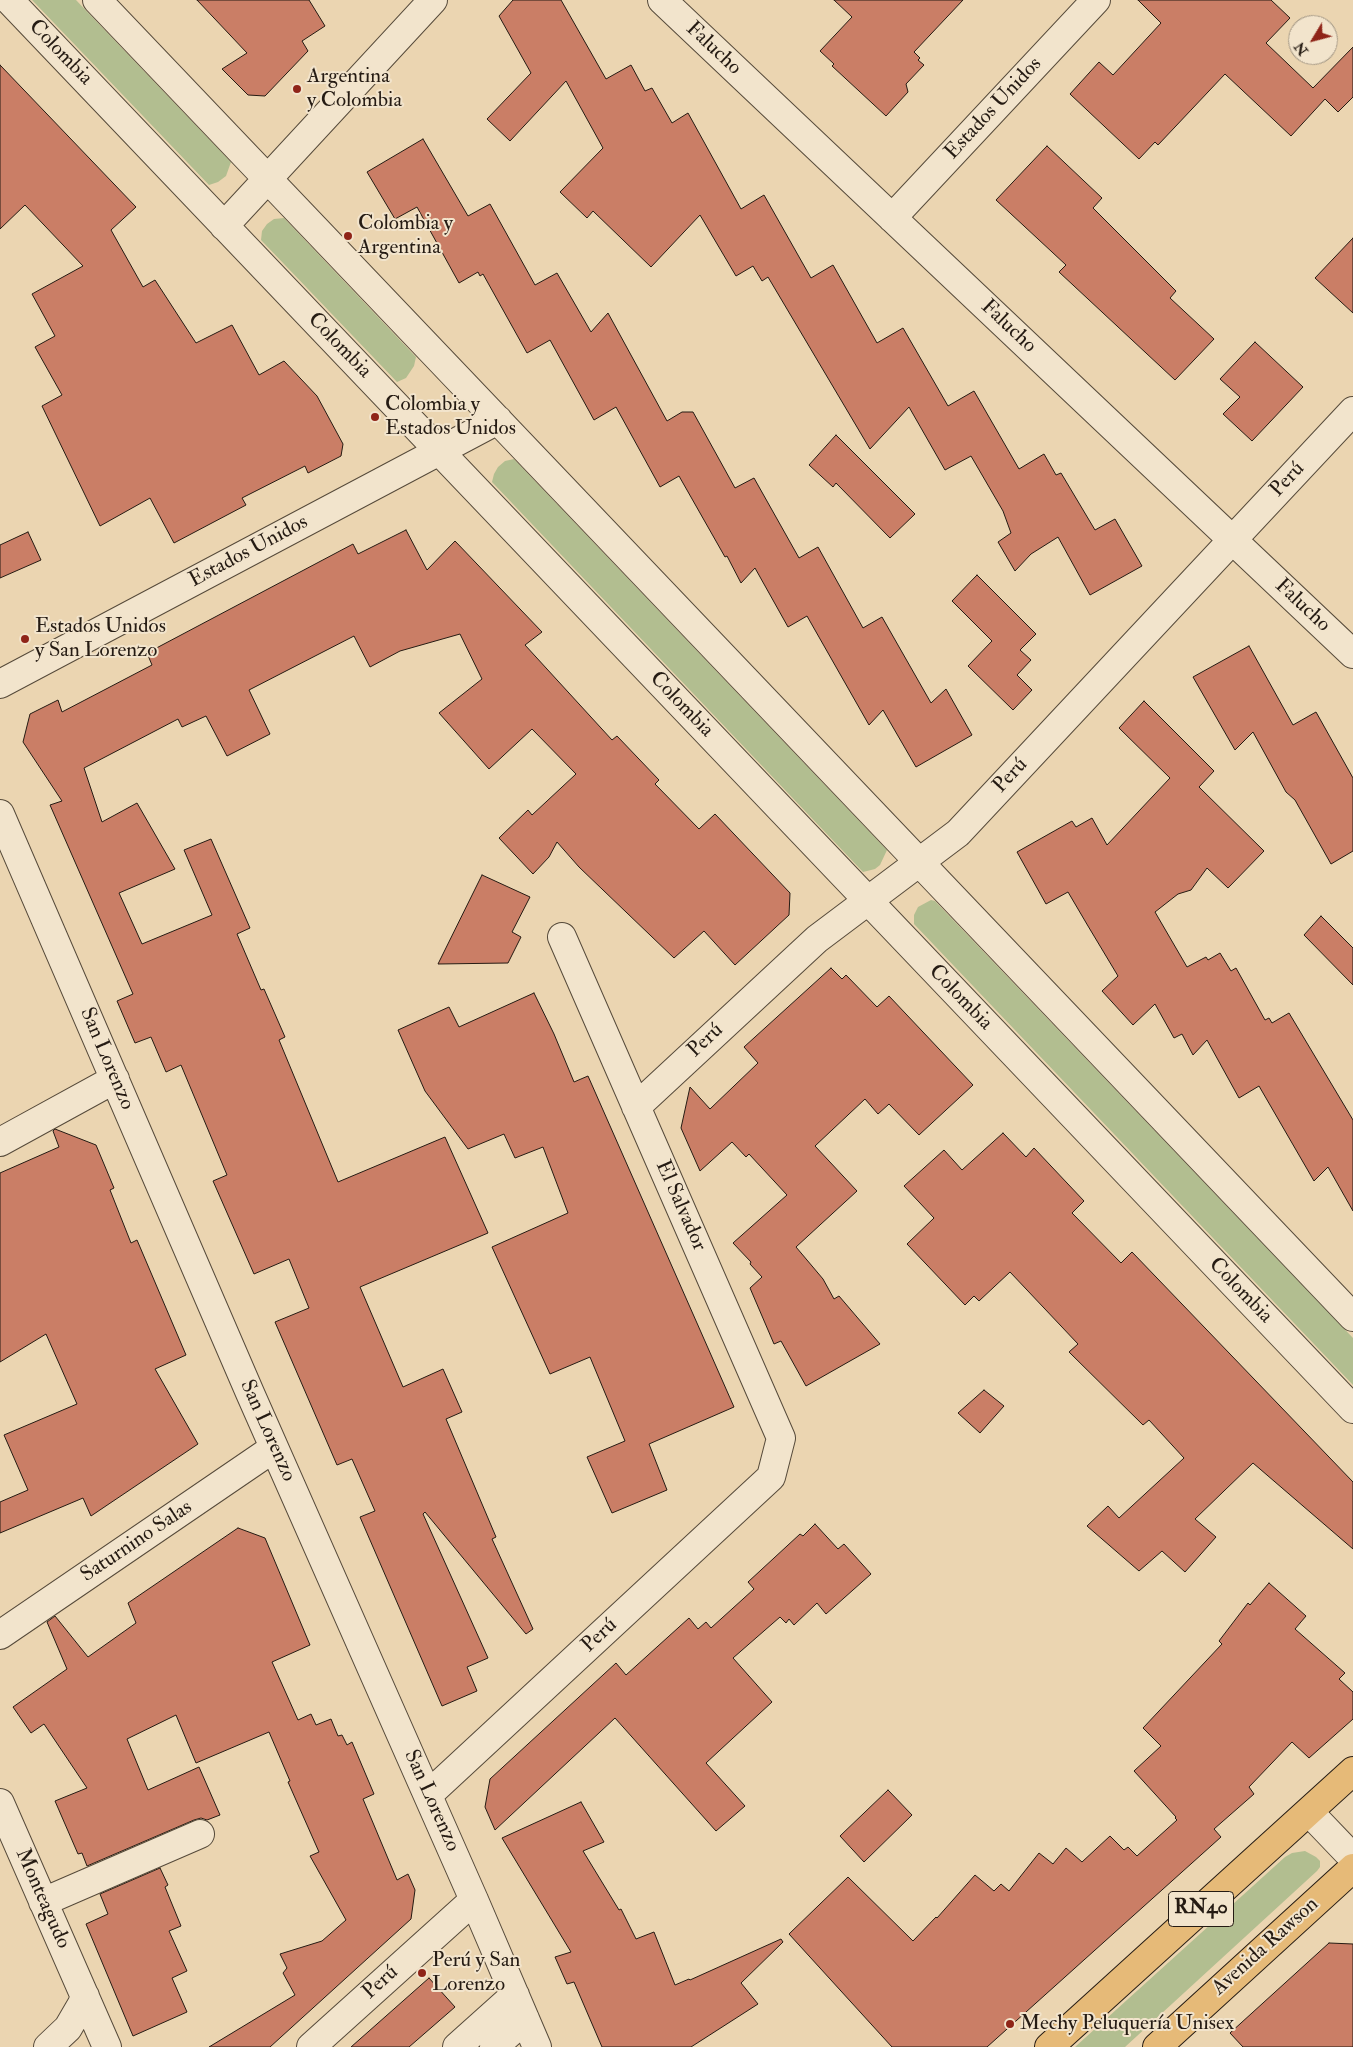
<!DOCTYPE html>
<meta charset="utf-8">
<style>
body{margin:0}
#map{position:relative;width:1353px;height:2047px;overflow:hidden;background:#ebd5b1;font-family:"IM FELL Double Pica",serif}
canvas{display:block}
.north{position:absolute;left:1288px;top:15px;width:50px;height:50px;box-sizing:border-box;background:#f2e4cc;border:1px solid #a09482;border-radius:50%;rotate:233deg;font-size:14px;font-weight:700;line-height:20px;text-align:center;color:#251b13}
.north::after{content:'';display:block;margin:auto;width:18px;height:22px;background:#8f2418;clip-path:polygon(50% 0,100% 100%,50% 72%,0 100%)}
</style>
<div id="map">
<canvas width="1353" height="2047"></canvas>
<div class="north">N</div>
</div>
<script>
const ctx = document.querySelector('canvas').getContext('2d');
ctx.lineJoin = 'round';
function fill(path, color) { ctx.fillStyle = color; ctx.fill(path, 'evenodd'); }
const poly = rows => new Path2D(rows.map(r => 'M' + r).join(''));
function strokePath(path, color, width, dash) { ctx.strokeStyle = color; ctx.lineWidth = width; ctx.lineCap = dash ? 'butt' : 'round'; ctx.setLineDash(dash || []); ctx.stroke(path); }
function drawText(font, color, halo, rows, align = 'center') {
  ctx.font = font + ' "IM FELL Double Pica",serif'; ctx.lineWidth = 4; ctx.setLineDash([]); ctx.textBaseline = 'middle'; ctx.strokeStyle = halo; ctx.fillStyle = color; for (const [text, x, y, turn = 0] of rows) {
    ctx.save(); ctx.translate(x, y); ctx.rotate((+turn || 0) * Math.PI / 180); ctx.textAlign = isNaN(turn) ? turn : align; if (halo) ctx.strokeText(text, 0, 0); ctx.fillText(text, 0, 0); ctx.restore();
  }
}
fill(poly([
 [32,0,76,0,231,162,226,176,218,182,209,185],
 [284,218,416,357,414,366,406,378,397,382,261,240,262,231,267,224,274,219],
 [514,459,887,850,880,865,875,869,863,872,492,482,494,474,498,467,505,461],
 [931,900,935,901,1353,1338,1353,1385,914,924,914,915,918,907],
 [1305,1851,1316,1857,1320,1861,1320,1867,1317,1871,1125,2047,1075,2047,1285,1857,1292,1853]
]), '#b2be90');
const building = poly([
 [197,0,309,0,325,26,302,41,308,51,265,96,248,95,222,69,247,53,197,0],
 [513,0,561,0,606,79,631,65,645,91,652,88,672,123,688,113,741,209,764,195,811,278,833,265,877,343,903,328,948,406,974,391,1019,469,1044,454,1056,475,1061,473,1095,530,1115,519,1142,566,1090,595,1058,537,1031,554,1015,571,998,542,1011,533,1003,511,971,456,945,470,909,407,870,449,768,277,762,281,753,266,736,276,700,215,651,267,593,211,587,218,560,192,603,148,566,81,510,141,487,119,531,73,499,16,513,0],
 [834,0,963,0,914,52,920,58,918,60,924,65,906,84,908,92,886,116,832,66,834,64,820,51,852,17,834,0],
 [1138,0,1271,0,1290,18,1266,43,1313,88,1353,47,1353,97,1338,112,1325,99,1291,136,1225,74,1158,145,1155,142,1139,159,1070,94,1099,62,1113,75,1161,23,1138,0],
 [0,65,136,207,111,230,143,287,155,280,196,343,232,325,259,375,284,361,317,396,343,444,341,456,308,473,305,466,242,498,246,505,174,543,150,498,100,526,42,406,62,395,35,347,55,336,32,294,83,266,25,205,0,229,0,65],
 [423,139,468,216,490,204,535,285,557,273,591,332,608,313,667,421,682,412,693,412,735,488,754,478,799,558,818,547,863,628,882,617,931,703,946,689,972,735,916,767,883,710,869,725,807,616,788,627,755,568,741,583,727,556,725,557,679,476,660,487,616,407,594,420,550,340,527,353,483,274,480,276,478,272,459,283,417,207,395,219,367,172,423,139],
 [1047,146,1102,198,1093,208,1176,291,1170,298,1214,339,1175,380,1059,272,1066,265,996,200,1047,146],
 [1353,238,1353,313,1315,278,1353,238],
 [1255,342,1303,387,1252,441,1223,414,1240,397,1220,379,1255,342],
 [836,435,915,514,890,538,836,483,833,487,809,465,836,435],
 [406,530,427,570,455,541,542,632,525,645,612,740,617,736,659,780,655,784,699,829,715,814,790,893,789,915,735,965,704,931,674,958,579,867,557,842,549,857,533,874,499,838,528,810,532,815,576,774,532,729,489,769,439,713,482,679,460,634,400,651,370,667,354,636,249,690,270,734,227,756,206,716,182,727,178,719,84,768,102,822,137,803,175,869,119,893,142,944,212,915,184,850,211,839,250,928,237,934,261,990,264,989,285,1037,279,1040,338,1182,445,1137,488,1233,360,1287,403,1387,443,1369,462,1412,446,1419,496,1537,492,1539,533,1629,526,1634,425,1512,423,1514,488,1658,467,1667,477,1691,442,1706,360,1517,375,1511,352,1459,337,1465,275,1322,309,1308,289,1259,254,1274,213,1181,227,1175,181,1065,166,1072,151,1037,135,1043,117,1001,133,994,50,805,62,801,23,742,30,714,58,700,62,712,152,665,147,653,353,544,358,554,406,530],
 [28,532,41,560,0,578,0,545,28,532],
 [977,575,1036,634,1020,650,1031,660,1017,675,1032,690,1013,710,968,666,992,641,952,601,977,575],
 [1249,646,1293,725,1316,712,1353,778,1353,851,1331,864,1295,800,1286,792,1253,732,1235,750,1193,677,1249,646],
 [1144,701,1214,771,1199,787,1264,851,1228,888,1207,868,1191,890,1178,894,1155,912,1187,967,1206,957,1208,960,1220,953,1231,971,1236,968,1265,1020,1269,1018,1272,1023,1289,1013,1353,1120,1353,1211,1328,1167,1314,1181,1259,1086,1239,1098,1207,1040,1193,1055,1182,1034,1174,1038,1155,1004,1133,1025,1102,991,1118,976,1088,926,1068,892,1046,904,1017,852,1072,821,1076,827,1092,818,1107,845,1170,778,1119,728,1144,701],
 [482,875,530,897,512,932,521,937,508,963,438,964,482,875],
 [1321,916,1353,948,1353,985,1304,935,1321,916],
 [831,968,842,979,846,975,877,1007,889,996,973,1085,919,1135,889,1104,878,1114,865,1099,815,1146,857,1191,796,1247,823,1279,834,1299,839,1296,880,1344,806,1386,781,1341,774,1344,750,1288,762,1277,750,1264,751,1262,733,1243,787,1195,749,1154,746,1157,732,1142,700,1171,681,1128,690,1087,710,1109,758,1063,744,1047,831,968],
 [534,993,554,1034,574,1082,588,1076,734,1407,649,1444,667,1490,612,1513,587,1457,625,1441,590,1357,550,1374,492,1247,568,1213,543,1147,515,1158,504,1134,468,1149,425,1091,398,1030,449,1007,459,1027,534,993],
 [55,1129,96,1145,114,1188,110,1190,131,1243,137,1240,186,1355,155,1369,198,1444,91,1516,83,1498,0,1533,0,1502,28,1490,4,1435,77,1404,46,1334,0,1362,0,1173,59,1147,53,1131,55,1129],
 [1003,1133,1026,1157,1034,1148,1084,1201,1072,1213,1121,1263,1132,1252,1353,1482,1353,1549,1253,1463,1195,1519,1216,1537,1185,1572,1162,1551,1139,1571,1087,1526,1108,1506,1119,1518,1184,1458,1149,1420,1143,1425,1069,1352,1078,1344,1010,1272,979,1301,974,1296,965,1305,907,1244,934,1218,904,1186,944,1150,962,1170,1003,1133],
 [984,1390,1004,1406,980,1433,958,1413,984,1390],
 [815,1524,838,1549,844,1544,871,1574,826,1614,817,1603,794,1625,789,1619,786,1623,780,1617,733,1658,772,1702,706,1763,745,1806,716,1831,615,1718,495,1830,485,1807,490,1779,616,1663,626,1675,689,1618,698,1629,706,1622,711,1628,754,1589,748,1582,800,1534,803,1536,815,1524],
 [238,1528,265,1538,310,1645,272,1662,298,1720,311,1714,316,1725,331,1719,338,1736,342,1735,347,1745,352,1742,374,1794,363,1799,397,1880,408,1874,415,1890,411,1919,270,2047,209,2047,295,1995,283,1973,287,1968,280,1954,322,1941,346,1920,310,1856,319,1852,288,1782,290,1781,269,1732,196,1763,176,1715,127,1739,148,1790,199,1767,220,1815,207,1820,201,1818,194,1820,87,1866,82,1853,78,1854,55,1801,87,1788,44,1724,31,1733,13,1707,67,1669,47,1622,55,1616,88,1657,136,1623,128,1603,238,1528],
 [1269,1583,1306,1616,1295,1629,1345,1673,1339,1679,1353,1692,1353,1719,1309,1758,1292,1742,1249,1787,1254,1794,1214,1829,1221,1837,987,2047,892,2047,789,1934,848,1877,913,1941,936,1917,937,1918,975,1875,994,1891,1001,1884,1009,1891,1039,1853,1053,1864,1066,1848,1082,1862,1110,1836,1124,1850,1128,1847,1137,1856,1177,1820,1175,1818,1176,1817,1134,1771,1161,1746,1143,1728,1222,1644,1219,1641,1248,1603,1250,1605,1269,1583],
 [888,1790,912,1815,864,1862,840,1836,888,1790],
 [581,1802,604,1842,583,1851,619,1910,621,1909,636,1939,654,1932,675,1985,689,1979,690,1980,781,1939,783,1942,741,1983,758,2004,691,2047,602,2047,574,1982,567,1984,555,1957,571,1952,502,1838,581,1802],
 [160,1868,168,1885,165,1887,181,1926,169,1931,187,1971,172,1978,187,2012,133,2036,86,1924,108,1914,100,1894,160,1868],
 [1329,1943,1353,1944,1353,2047,1243,2047,1230,2033,1329,1943],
 [429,1978,455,2007,409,2047,351,2047,429,1978]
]);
fill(building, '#ca7e66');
strokePath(building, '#251b13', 1);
const minor = poly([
 [9,0,1353,1409],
 [97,0,1353,1317],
 [662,0,1353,654],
 [892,218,1096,0],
 [224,226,433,0],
 [0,684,498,420],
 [0,814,250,1393,474,1900,537,2047],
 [636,1107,817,939,958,833,1353,411],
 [0,1142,115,1079],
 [0,1635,274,1448],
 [428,1795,771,1477,781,1438,562,937],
 [0,1803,107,2047],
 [1309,1812,1353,1858],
 [43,1902,200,1834],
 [48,2047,68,2028,82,2004,85,1996],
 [311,2047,474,1900],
 [457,2047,515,1995],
 [494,2047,525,2019]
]);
const major = poly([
 [1049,2047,1353,1771],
 [1157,2047,1353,1868]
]);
strokePath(minor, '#564a3a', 30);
strokePath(major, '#251b13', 30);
strokePath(minor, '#f2e4cc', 28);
strokePath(major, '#e6ba78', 28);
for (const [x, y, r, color] of [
 [297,89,5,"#8f2418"],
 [348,236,5,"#8f2418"],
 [375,417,5,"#8f2418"],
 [25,639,5,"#8f2418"],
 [422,1973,5,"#8f2418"],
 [1010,2024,5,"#8f2418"]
]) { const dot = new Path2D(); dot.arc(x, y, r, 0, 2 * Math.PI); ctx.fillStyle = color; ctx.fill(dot); strokePath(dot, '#f2e4cc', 2); }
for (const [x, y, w] of [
 [1201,1909,65]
]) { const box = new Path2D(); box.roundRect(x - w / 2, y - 17.5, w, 35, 4); ctx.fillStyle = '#f2e4cc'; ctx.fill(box); strokePath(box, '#251b13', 1); }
drawText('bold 20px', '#251b13', null, [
 ["RN40",1201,1909]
]);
drawText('21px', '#251b13', '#f2e4cc', [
 ["Falucho",713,49,43],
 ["Colombia",60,53,46],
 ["Estados Unidos",994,109,-47],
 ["Falucho",1008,327,43],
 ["Colombia",339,346,46],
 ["Perú",1288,480,-47],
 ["Estados Unidos",249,552,-28],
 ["Falucho",1302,606,43],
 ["Colombia",681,705,46],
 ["Perú",1011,776,-47],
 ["Colombia",960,998,46],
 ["Perú",706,1041,-43],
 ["San Lorenzo",106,1059,67],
 ["El Salvador",680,1206,66],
 ["Colombia",1240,1291,46],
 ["San Lorenzo",267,1431,66],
 ["Saturnino Salas",137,1542,-34],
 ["Perú",600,1636,-43],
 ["San Lorenzo",431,1801,66],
 ["Monteagudo",42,1899,66],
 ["Avenida Rawson",1266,1947,-42],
 ["Perú",381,1983,-42]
]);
drawText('21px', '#251b13', '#f2e4cc', [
 ["Argentina",307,77],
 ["y Colombia",307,101],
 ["Colombia y",358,224],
 ["Argentina",358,248],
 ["Colombia y",385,405],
 ["Estados Unidos",385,429],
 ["Estados Unidos",35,627],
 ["y San Lorenzo",35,651],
 ["Perú y San",432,1961],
 ["Lorenzo",432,1985],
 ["Mechy Peluquería Unisex",1020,2024]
], 'left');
</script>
